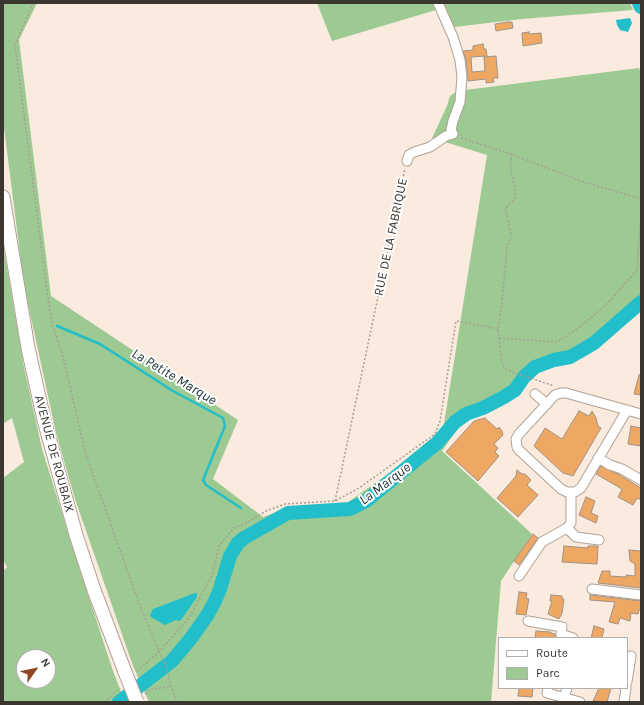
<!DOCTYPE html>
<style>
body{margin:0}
#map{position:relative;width:644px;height:705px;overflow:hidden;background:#faebde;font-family:Karla,sans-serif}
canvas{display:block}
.frame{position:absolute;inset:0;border:4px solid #3c3631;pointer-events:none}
.legend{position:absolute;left:498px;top:637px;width:130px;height:52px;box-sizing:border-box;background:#fff;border:1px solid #b1afad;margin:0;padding:5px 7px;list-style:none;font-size:12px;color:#3c3631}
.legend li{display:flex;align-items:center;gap:8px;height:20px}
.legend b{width:20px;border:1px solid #b1afad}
.north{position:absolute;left:16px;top:649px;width:40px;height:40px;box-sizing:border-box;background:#fff;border:1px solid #b1afad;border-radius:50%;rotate:57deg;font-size:11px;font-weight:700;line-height:16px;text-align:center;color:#3c3631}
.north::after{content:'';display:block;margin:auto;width:14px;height:18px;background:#8f4725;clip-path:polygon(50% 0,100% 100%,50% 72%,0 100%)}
</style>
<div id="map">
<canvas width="644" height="705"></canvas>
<div class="frame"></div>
<ul class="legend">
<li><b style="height:5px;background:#fff"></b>Route</li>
<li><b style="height:11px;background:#9dca93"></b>Parc</li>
</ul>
<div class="north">N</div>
</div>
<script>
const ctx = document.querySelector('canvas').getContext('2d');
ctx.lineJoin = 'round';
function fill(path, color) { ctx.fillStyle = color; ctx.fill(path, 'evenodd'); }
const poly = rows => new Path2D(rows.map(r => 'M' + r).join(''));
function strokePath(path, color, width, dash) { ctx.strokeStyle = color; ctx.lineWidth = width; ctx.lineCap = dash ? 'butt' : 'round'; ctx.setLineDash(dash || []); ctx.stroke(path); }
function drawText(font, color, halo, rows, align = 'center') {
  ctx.font = font + ' Karla,sans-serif'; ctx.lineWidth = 4; ctx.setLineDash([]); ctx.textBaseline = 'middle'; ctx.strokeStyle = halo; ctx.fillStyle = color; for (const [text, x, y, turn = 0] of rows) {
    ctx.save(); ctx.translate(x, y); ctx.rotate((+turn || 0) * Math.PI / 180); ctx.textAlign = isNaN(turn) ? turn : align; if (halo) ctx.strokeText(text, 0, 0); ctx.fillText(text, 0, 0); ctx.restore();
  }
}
fill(poly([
 [3,3,37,3,19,40,51,296,238,420,213,479,263,517,290,507,344,505,416,454,443,430,487,155,432,138,447,106,450,96,457,91,639,68,641,73,641,308,579,358,552,364,537,371,501,404,462,422,442,451,532,534,501,581,491,702,149,702,133,666,75,499,56,433,24,285,3,120],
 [317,3,630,3,633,10,522,19,446,28,436,10,332,41],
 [3,244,24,367,42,449,76,558,113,671,125,702,3,702,3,571,7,567,3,560,3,478,24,462,12,418,3,424],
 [24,657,48,657,48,681,24,681]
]), '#9dca93');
fill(poly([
 [630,18,632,23,628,32,620,30,617,25,616,20],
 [195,593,197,594,197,597,181,620,178,621,176,620,165,625,151,617,150,615,153,609]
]), '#22bec9');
strokePath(poly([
 [57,326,100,344,173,391,223,418,225,426,203,480,206,485,241,508]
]), '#22bec9', 2.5);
strokePath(poly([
 [639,3,641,7],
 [119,702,172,661,192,637,208,614,215,601,220,589,230,556,238,543,244,538,288,513,350,509,366,501,437,443,455,422,466,414,483,408,504,397,515,390,524,377,535,367,554,360,570,357,584,349,594,343,641,302]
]), '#22bec9', 14);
const building = poly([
 [508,22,512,22,513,28,496,31,495,24,508,22],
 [529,32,529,34,541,33,542,43,523,46,522,33,529,32],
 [483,44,484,49,486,49,487,56,471,57,472,72,485,71,484,57,496,56,498,78,493,78,494,82,486,83,486,79,468,81,466,59,463,51,473,50,473,46,483,44],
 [639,375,641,375,641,395,634,394,639,375],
 [579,411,589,416,592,411,596,418,598,426,601,428,573,476,563,473,534,446,545,428,562,439,579,411],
 [485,418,497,429,499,427,502,431,503,435,494,444,498,448,495,452,499,456,478,481,446,452,474,421,485,418],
 [631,426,641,428,641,446,628,444,631,426],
 [601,466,618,474,641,488,641,500,637,498,633,505,618,497,622,489,596,474,601,466],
 [517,470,522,474,525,474,531,480,527,485,538,495,518,517,497,498,516,476,517,470],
 [586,497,595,501,591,513,598,516,596,523,579,515,586,497],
 [533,534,538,538,519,565,514,561,533,534],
 [564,546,588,548,588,546,598,546,597,564,562,562,564,546],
 [629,550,641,551,641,588,598,583,602,571,610,571,610,576,626,577,626,575,635,576,635,564,630,561,629,550],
 [519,592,527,593,526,598,529,599,526,615,516,614,519,592],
 [551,595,562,596,562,599,564,599,562,613,559,619,548,614,552,601,550,601,551,595],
 [590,595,641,601,641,610,639,610,638,614,631,613,630,621,620,618,618,624,609,622,615,602,590,600,590,595],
 [594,626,604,629,602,638,591,638,594,626],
 [536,631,551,632,551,633,555,634,555,638,535,638,536,631],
 [519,688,533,688,532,697,518,696,519,688],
 [599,688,611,688,607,702,593,701,599,688]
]);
fill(building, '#efa764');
strokePath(building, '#a09286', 1);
const minor = poly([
 [407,161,409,155,414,152,430,147,446,136,453,134,451,130,453,121,460,102,462,77,460,60,453,37,438,3],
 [535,394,547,404],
 [627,410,581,488,575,492,567,492,561,489,519,450,517,447,516,439,519,434,555,395,561,393,566,393,641,414],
 [598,458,610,465,622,469,641,480],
 [567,528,576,537,599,540],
 [519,576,542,542,567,528,571,523,571,493],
 [592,589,641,595],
 [528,621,562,627,561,634],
 [561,638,561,634,573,638],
 [627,682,631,656],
 [548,688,547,693,580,702],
 [564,698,567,688],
 [624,702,626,688]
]);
const highway = poly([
 [3,197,28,348,44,420,76,535,94,590,125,672]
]);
strokePath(minor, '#b0a296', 11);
strokePath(highway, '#b0a296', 15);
strokePath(poly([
 [33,3,15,45,48,298,53,327,62,353,86,455,140,606,167,669,171,687,177,702],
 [461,138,511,154,511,171,516,192,514,200,505,208,512,237,507,246,502,304,498,329,502,364,507,370,554,386],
 [511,154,581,181,641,199],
 [499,338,557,342,573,332,604,307,637,270,641,213],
 [335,501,405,168],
 [137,671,159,652,189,618,212,575,219,546,234,528,248,522,266,511,285,504,335,501,359,488,435,434,440,421,456,321,498,329],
 [145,694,151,689,171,687],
 [105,702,120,688]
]), '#a99e94', 1.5, [2, 2]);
strokePath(minor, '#fff', 9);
strokePath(highway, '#fff', 13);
const highwayBridge = poly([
 [125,672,137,702]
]);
strokePath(highwayBridge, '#b0a296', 15, []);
strokePath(highwayBridge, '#fff', 13);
drawText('13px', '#3c3631', '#fff', [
 ["RUE DE LA FABRIQUE",391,237,-78],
 ["AVENUE DE ROUBAIX",54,454,75]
]);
drawText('italic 14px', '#193133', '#fff', [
 ["La Petite Marque",174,377,31],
 ["La Marque",385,484,-37]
]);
</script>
